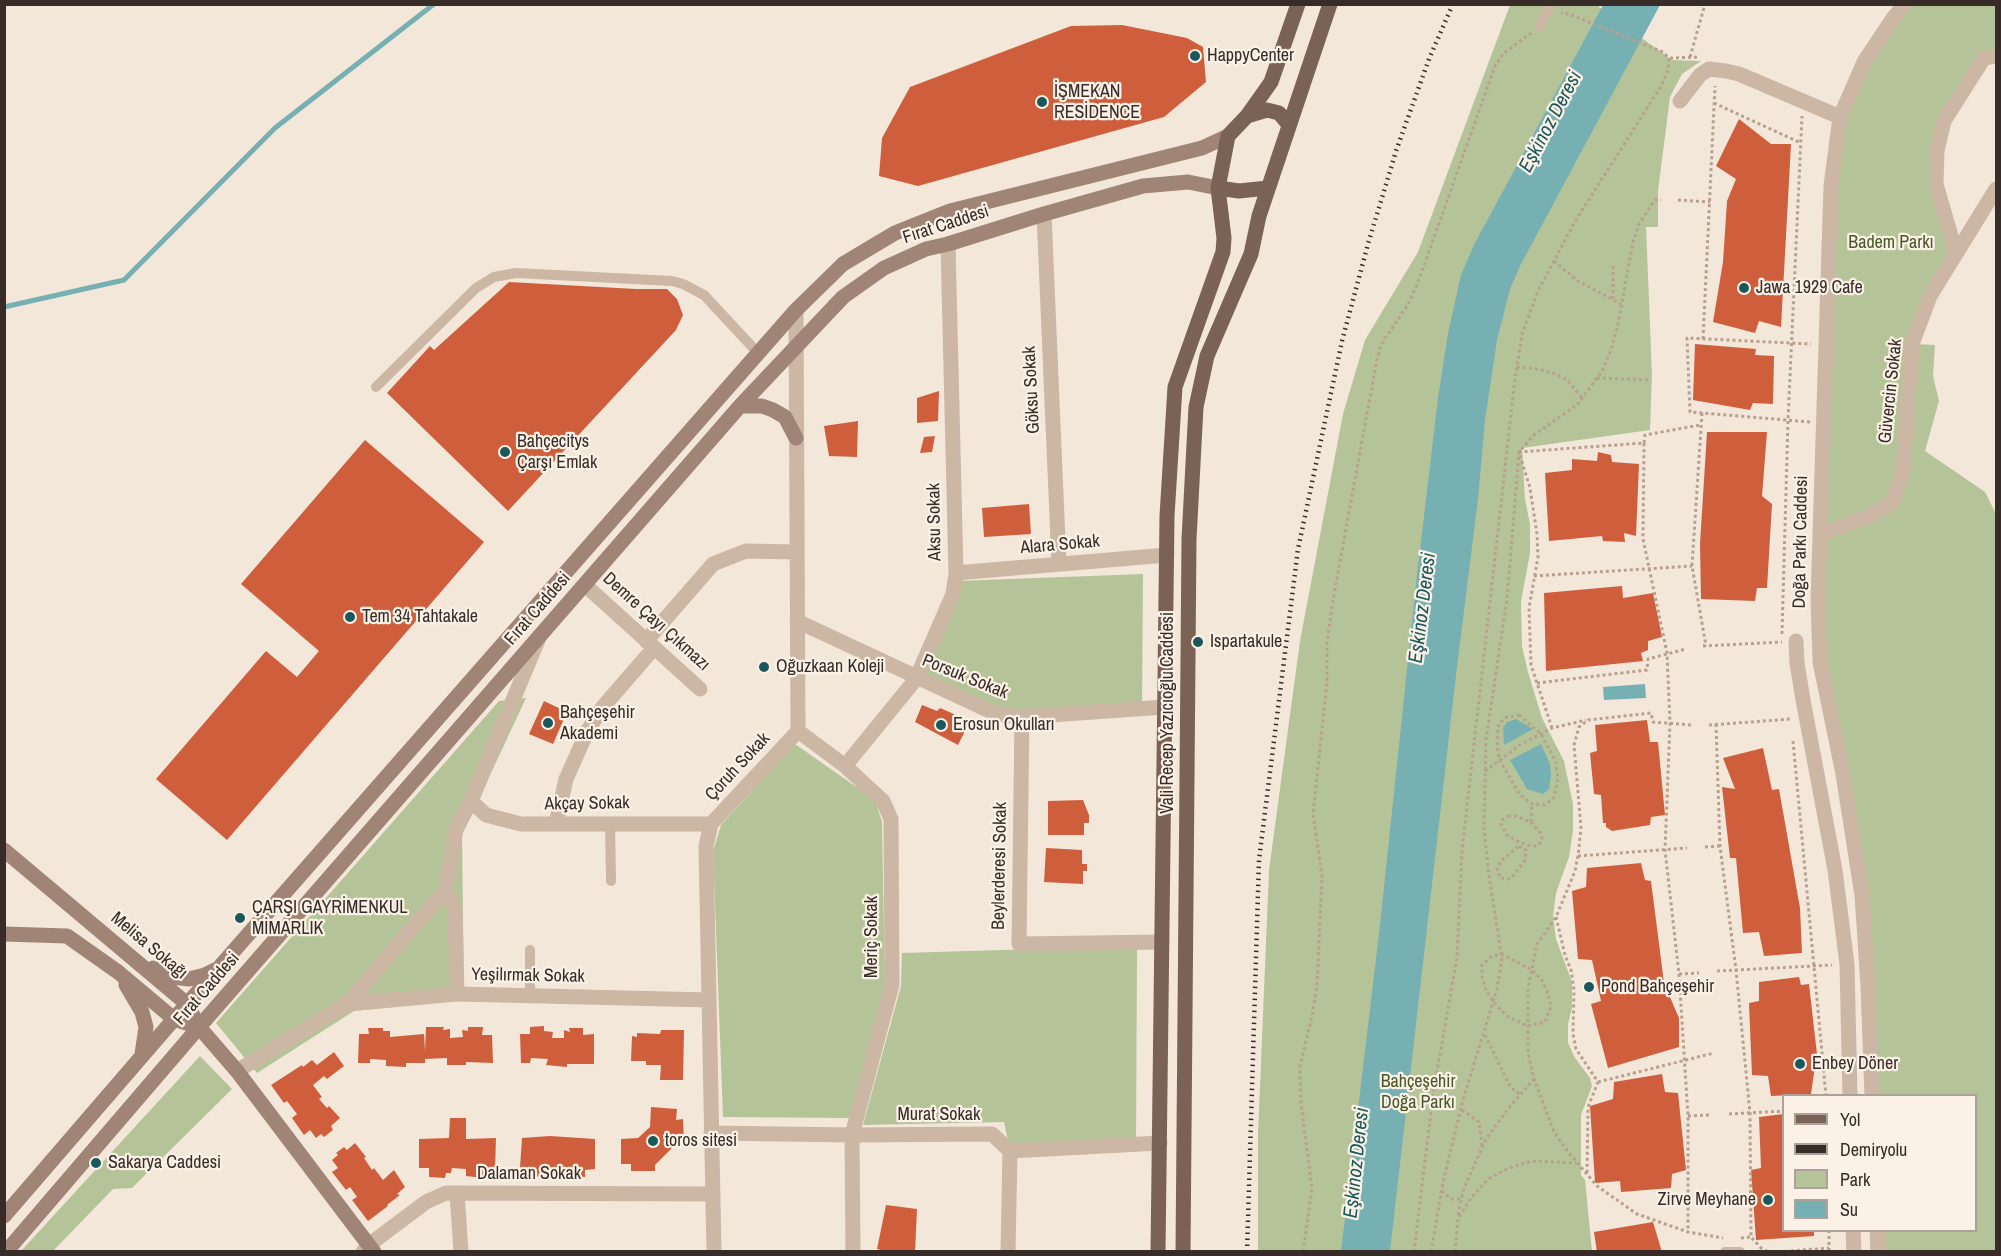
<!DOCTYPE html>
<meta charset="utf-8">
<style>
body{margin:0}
#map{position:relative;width:2001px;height:1256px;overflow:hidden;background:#f3e7da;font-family:"Archivo Narrow",sans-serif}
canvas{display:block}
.frame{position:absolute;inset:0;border:6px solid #372c27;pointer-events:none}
.legend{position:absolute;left:1782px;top:1094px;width:195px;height:138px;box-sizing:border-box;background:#fbf1e6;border:2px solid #ada29a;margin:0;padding:8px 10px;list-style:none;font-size:18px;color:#372c27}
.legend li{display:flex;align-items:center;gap:12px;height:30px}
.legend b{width:30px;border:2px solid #ada29a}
</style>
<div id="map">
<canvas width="2001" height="1256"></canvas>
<div class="frame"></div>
<ul class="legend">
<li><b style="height:8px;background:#7b6256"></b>Yol</li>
<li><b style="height:8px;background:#372c27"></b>Demiryolu</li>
<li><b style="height:16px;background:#b5c498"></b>Park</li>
<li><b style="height:16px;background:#76b0b3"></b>Su</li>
</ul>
</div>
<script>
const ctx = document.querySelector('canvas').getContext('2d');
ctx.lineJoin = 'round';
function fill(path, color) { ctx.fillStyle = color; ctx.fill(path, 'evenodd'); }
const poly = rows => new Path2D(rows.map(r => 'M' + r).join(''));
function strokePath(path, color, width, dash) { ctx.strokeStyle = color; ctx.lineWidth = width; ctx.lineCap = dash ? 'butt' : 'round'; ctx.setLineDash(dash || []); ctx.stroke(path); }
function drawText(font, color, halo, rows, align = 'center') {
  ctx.font = font + ' "Archivo Narrow",sans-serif'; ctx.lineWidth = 4.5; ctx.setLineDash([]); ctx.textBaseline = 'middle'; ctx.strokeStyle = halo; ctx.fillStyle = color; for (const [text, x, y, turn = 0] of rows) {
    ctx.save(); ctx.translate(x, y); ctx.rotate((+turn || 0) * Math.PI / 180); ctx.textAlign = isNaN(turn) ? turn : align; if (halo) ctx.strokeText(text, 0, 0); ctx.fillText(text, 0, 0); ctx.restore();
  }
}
fill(poly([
 [1510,5,1599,5,1599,7,1672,60,1701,61,1682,74,1670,97,1658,191,1658,227,1646,227,1652,375,1650,430,1522,448,1525,499,1530,524,1530,553,1521,602,1522,646,1528,672,1542,718,1564,761,1573,804,1573,831,1569,857,1556,893,1553,916,1556,939,1572,982,1572,1008,1568,1024,1568,1043,1575,1058,1590,1078,1592,1086,1581,1115,1581,1175,1585,1180,1592,1251,1258,1252,1258,1134,1269,870,1300,641,1343,414,1365,340,1418,252],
 [1905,5,1996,5,1996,56,1984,58,1937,151,1956,253,1913,344,1935,345,1933,376,1939,401,1925,451,1985,492,1996,514,1996,1251,1878,1251,1877,1231,1976,1230,1976,1096,1872,1095,1868,986,1820,662,1840,117],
 [1143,574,1142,706,997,711,924,675,957,581],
 [526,698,462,835,464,1000,354,1011,257,1073,216,1023,499,701],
 [795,744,875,800,882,822,885,988,851,1118,723,1117,713,851,721,825],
 [1137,946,1136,1147,1010,1151,1004,1122,863,1125,901,986,902,953],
 [200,1056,232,1089,132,1188,113,1189,53,1251,21,1251]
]), '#b5c498');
fill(poly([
 [1603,5,1660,5,1520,266,1510,289,1497,340,1485,420,1478,499,1456,675,1390,1251,1341,1251,1379,934,1417,575,1438,398,1448,333,1461,275,1474,245],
 [1645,684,1646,698,1604,700,1603,687],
 [1516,719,1533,729,1504,745,1503,728,1507,722],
 [1541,744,1550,764,1551,776,1549,789,1543,794,1527,789,1510,760]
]), '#76b0b3');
strokePath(poly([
 [4,307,124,280,275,128,434,4]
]), '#76b0b3', 5);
fill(poly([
 [1122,25,1187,38,1203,47,1206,82,1164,117,918,186,879,176,882,138,910,87,1071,26],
 [1739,119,1771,144,1791,144,1781,327,1759,321,1755,333,1713,322,1723,262,1727,201,1736,179,1716,166],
 [509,282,636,289,667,289,677,299,683,315,676,330,508,511,387,393,430,346,434,350],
 [1695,344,1756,349,1755,355,1774,356,1773,404,1753,403,1750,410,1693,400],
 [939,391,938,421,917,423,917,398],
 [858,421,857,457,829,456,824,426],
 [1707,432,1767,432,1762,496,1772,504,1767,588,1757,588,1755,601,1701,599,1700,544],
 [935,436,932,452,920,453,924,437],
 [365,440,484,542,227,840,156,779,266,651,297,677,319,651,241,584],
 [1598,452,1611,455,1612,462,1639,464,1636,536,1624,533,1625,542,1603,541,1602,536,1549,541,1545,473,1572,470,1572,459,1597,461],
 [1029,504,1031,534,984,537,982,508],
 [1622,586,1623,598,1653,593,1662,637,1648,641,1648,650,1641,653,1643,661,1546,671,1544,593],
 [544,701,567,712,553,744,529,734],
 [922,705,937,711,940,708,954,714,953,719,967,727,958,745,915,722],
 [1647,720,1650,742,1658,742,1665,815,1651,817,1650,825,1612,831,1606,827,1606,823,1603,823,1601,795,1594,794,1590,753,1597,751,1595,725],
 [1763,748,1772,790,1779,789,1800,908,1802,953,1764,956,1759,932,1743,933,1736,858,1730,858,1722,787,1735,789,1723,758],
 [1083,800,1089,815,1089,823,1084,823,1084,835,1048,835,1048,801],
 [1046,848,1082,850,1082,864,1087,864,1087,871,1083,871,1083,884,1044,882],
 [1641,863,1645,880,1651,881,1664,983,1679,1018,1679,1047,1608,1068,1591,1004,1601,1001,1592,960,1578,959,1572,891,1586,887,1587,868],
 [1799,977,1801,985,1809,984,1818,1063,1815,1066,1811,1094,1771,1096,1768,1076,1752,1075,1749,1003,1759,1001,1759,982],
 [544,1026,544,1031,553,1032,552,1038,564,1038,564,1030,570,1032,569,1028,583,1028,583,1035,594,1034,594,1064,567,1064,567,1067,546,1065,548,1059,531,1058,530,1063,521,1063,520,1034,530,1034,530,1027],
 [426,1027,444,1027,443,1030,450,1029,450,1038,463,1037,462,1030,468,1031,468,1027,483,1027,482,1035,492,1035,493,1063,466,1062,466,1065,447,1065,447,1058,425,1059,425,1063,406,1063,406,1067,386,1066,386,1060,370,1059,370,1063,358,1063,359,1034,369,1034,368,1028,383,1028,383,1031,390,1031,390,1037,424,1034,425,1051],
 [661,1030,684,1030,683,1080,660,1080,661,1065,646,1065,646,1061,631,1061,632,1036,637,1037,637,1033,660,1034],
 [334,1052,344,1066,327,1079,324,1076,313,1085,322,1097,319,1099,327,1108,329,1106,340,1118,331,1126,333,1130,324,1137,321,1134,316,1138,310,1130,304,1135,292,1118,297,1114,287,1101,284,1103,271,1085,302,1065,303,1067,312,1060,317,1065],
 [1662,1074,1665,1092,1678,1093,1686,1170,1672,1174,1671,1188,1621,1192,1620,1181,1595,1183,1590,1106,1613,1099,1614,1082],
 [651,1107,677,1109,676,1120,683,1119,684,1143,676,1144,655,1165,655,1171,631,1171,631,1164,621,1164,621,1139,638,1138,650,1127],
 [1784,1114,1784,1230,1814,1230,1814,1236,1756,1240,1751,1170,1761,1168,1759,1117],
 [450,1118,466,1118,466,1139,496,1138,495,1170,485,1170,484,1178,466,1176,466,1169,452,1168,451,1173,446,1173,445,1178,429,1177,429,1168,419,1168,419,1139,449,1138],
 [550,1136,595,1139,595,1169,585,1170,585,1177,566,1176,566,1168,553,1167,552,1173,546,1173,546,1177,529,1176,530,1167,520,1168,522,1138],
 [355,1143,366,1157,364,1158,372,1170,374,1168,383,1180,394,1170,405,1187,397,1194,400,1195,387,1205,388,1206,368,1221,352,1200,357,1197,350,1187,346,1190,332,1172,338,1168,332,1160,338,1155,336,1153,344,1147,347,1150],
 [886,1205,917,1209,915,1252,888,1252,877,1249],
 [1653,1222,1662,1252,1597,1252,1594,1232]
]), '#cf5f3c');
strokePath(poly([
 [1690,57,1705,4],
 [1670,58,1699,57],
 [1714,103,1801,143],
 [1678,200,1710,202],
 [1554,261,1578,281,1621,304],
 [1613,299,1613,263],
 [1703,339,1715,86],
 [1517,367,1539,369,1555,374,1567,380,1582,398],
 [1597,378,1651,380],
 [1702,413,1692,566,1706,646],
 [1810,422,1690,412,1687,338,1811,344],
 [1644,443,1645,435,1700,425],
 [1534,576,1692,566],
 [1782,634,1788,420,1802,116],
 [1703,646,1782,642],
 [1537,683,1647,670,1648,659,1686,649],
 [1519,715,1541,734,1555,760,1558,778,1556,789,1553,799,1544,805,1532,804,1520,795,1499,759,1497,743,1498,727,1504,718,1519,715],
 [1716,724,1720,846,1736,970,1750,1113,1751,1237,1761,1248,1768,1252],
 [1691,725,1653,722,1651,713,1588,720,1579,727,1574,745,1581,828,1578,856,1575,871,1556,917,1537,944,1528,988,1528,1053,1534,1079,1554,1132,1569,1153,1597,1186,1637,1214,1688,1232,1723,1238],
 [1709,725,1791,719],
 [1552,728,1531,665,1529,608,1538,557,1537,534,1530,488,1519,452,1644,443,1643,539,1667,653,1670,723,1665,850,1679,974,1688,1116,1688,1232],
 [1793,741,1826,1096],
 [1485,771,1520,745,1552,728,1586,720],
 [1508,816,1515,816,1531,822,1541,834,1542,839,1540,843,1536,846,1531,846,1519,842,1507,835,1501,824,1502,820,1508,816],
 [1531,822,1532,804],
 [1519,846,1526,850,1525,860,1514,875,1509,879,1500,878,1497,868,1501,861,1519,846],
 [1705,847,1720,846],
 [1578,856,1687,848],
 [1556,917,1565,955,1571,970,1574,990,1573,1034,1576,1049,1598,1082,1588,1107,1587,1174],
 [1501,954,1532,970,1541,979,1547,991,1551,1006,1545,1022,1527,1026,1507,1016,1497,1006,1486,991,1482,976,1482,965,1491,957,1501,954],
 [1717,971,1832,965],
 [1679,974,1699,973],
 [1485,1035,1511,1088,1520,1094],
 [1598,1082,1714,1053],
 [1462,1110,1479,1122,1482,1146],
 [1729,1114,1784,1111],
 [1688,1116,1711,1115],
 [1442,1191,1451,1199,1461,1199],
 [1458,1215,1464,1188,1486,1139,1511,1105,1534,1079],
 [1829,1230,1829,1252],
 [1741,1238,1751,1237],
 [1303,1252,1312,1189,1301,1104,1300,1066,1312,1016,1317,985,1322,876,1313,814,1327,683,1327,643,1333,600,1377,359,1382,343,1407,306,1417,285,1495,66,1503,54,1531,33],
 [1414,1252,1433,1095,1457,957,1462,851,1515,379,1522,334,1538,291,1574,223,1661,86,1668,70,1669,58,1663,52,1569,14,1561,13],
 [1431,1252,1443,1182,1463,1100,1497,989,1502,958,1489,876,1484,828,1486,740,1507,599,1519,452,1534,435,1577,405,1602,371,1611,350,1618,324,1633,242,1639,224,1655,200,1661,200],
 [1455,1252,1458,1219,1471,1198,1488,1179,1509,1168,1532,1161,1576,1163],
 [1779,1252,1829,1248]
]), '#b8a08f', 3, [3, 3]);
strokePath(poly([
 [1540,27,1550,4],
 [376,387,476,288,494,277,516,273,672,281,683,284,704,295,758,353],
 [610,823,611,881],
 [530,950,530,996],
 [1725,1252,1740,1252]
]), '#ccb7a5', 10);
strokePath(poly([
 [1680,101,1700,75,1709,69,1726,71,1739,74,1840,117],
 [1044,214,1059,564],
 [1956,253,1936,184,1937,151,1944,121,1984,58,1996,56],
 [1820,534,1865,518,1892,503,1903,471,1912,344,1930,296,1996,189],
 [956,573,1167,555],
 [585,585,700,689],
 [797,621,996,714,1022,717,1165,707],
 [646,641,713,564,746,551,797,552],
 [1796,641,1797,663,1803,700,1835,870,1847,964,1850,1096],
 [1022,717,1019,944,1162,942],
 [798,731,845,766,883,801,891,819,892,985,852,1135,853,1252],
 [845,766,916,679,953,594,956,573,948,244],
 [471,801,486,815,521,824,711,824],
 [556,824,566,779,588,730,602,708,654,648],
 [446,889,455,910,457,994],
 [347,1004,457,994,709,1000],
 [237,1071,347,1004,446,889,456,829,471,801,538,640],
 [1872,1096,1868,986,1862,895,1843,774,1820,662,1818,599,1831,186,1840,117,1864,62,1894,17,1905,4],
 [711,1133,852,1135,992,1134,1010,1151,1160,1143],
 [457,1193,461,1252],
 [1853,1230,1854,1252],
 [1877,1230,1878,1252],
 [363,1252,370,1244,426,1202,446,1193,713,1194],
 [714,1252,706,846,711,824,798,731,796,310],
 [1008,1252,1010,1151]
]), '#ccb7a5', 15);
strokePath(poly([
 [740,406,762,406,773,410,785,417,796,438],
 [4,850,187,1004,199,1027,237,1071,374,1252],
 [4,934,67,936,118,972,174,1019,199,1027],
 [153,968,173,977,189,979,205,975,215,970],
 [126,985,142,1012,146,1027,142,1054],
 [4,1216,174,1019,796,310,843,264,895,233,950,211,1202,148,1228,136],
 [6,1252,199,1027,740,406,843,297,884,268,926,249,948,244,1044,214,1143,186,1188,182,1218,188]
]), '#a08576', 15);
strokePath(poly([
 [1247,116,1267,110,1279,113,1289,125],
 [1218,188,1239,191,1268,188],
 [1158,1252,1167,516,1175,387,1223,252,1224,238,1218,188,1228,136,1247,116,1271,82,1298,4],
 [1183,1252,1189,539,1196,407,1207,356,1251,254,1259,216,1330,4]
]), '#7b6256', 15);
strokePath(poly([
 [1247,1252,1259,860,1298,549,1342,341,1368,244,1396,151,1429,59,1453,4]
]), '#372c27', 4.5, [1.5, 4.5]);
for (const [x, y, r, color] of [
 [1195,56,6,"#19585c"],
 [1042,102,6,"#19585c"],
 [1744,288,6,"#19585c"],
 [505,452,6,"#19585c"],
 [350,617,6,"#19585c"],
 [1198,642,6,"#19585c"],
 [764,667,6,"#19585c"],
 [548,723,6,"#19585c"],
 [941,725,6,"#19585c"],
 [240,918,6,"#19585c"],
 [1589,987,6,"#19585c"],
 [1800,1064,6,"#19585c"],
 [653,1141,6,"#19585c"],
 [96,1163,6,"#19585c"],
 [1768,1200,6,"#19585c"]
]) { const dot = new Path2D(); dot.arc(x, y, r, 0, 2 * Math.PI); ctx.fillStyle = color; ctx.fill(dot); strokePath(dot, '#fbf1e6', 2); }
drawText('18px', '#372c27', '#fbf1e6', [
 ["HappyCenter",1207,56],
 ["İŞMEKAN",1054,92],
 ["RESİDENCE",1054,113],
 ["Jawa 1929 Cafe",1756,288],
 ["Bahçecitys",517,442],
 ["Çarşı Emlak",517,463],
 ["Tem 34 Tahtakale",362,617],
 ["Ispartakule",1210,642],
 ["Oğuzkaan Koleji",776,667],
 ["Bahçeşehir",560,713],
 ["Akademi",560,734],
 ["Erosun Okulları",953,725],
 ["ÇARŞI GAYRİMENKUL",252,908],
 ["MİMARLIK",252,929],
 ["Pond Bahçeşehir",1601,987],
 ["Enbey Döner",1812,1064],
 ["toros sitesi",665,1141],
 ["Sakarya Caddesi",108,1163],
 ["Zirve Meyhane",1756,1200,"right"]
], 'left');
drawText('18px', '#372c27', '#fbf1e6', [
 ["Fırat Caddesi",946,225,-18],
 ["Göksu Sokak",1032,390,-93],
 ["Güvercin Sokak",1891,391,-84],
 ["Aksu Sokak",935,522,-91],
 ["Doğa Parkı Caddesi",1801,542,-89],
 ["Alara Sokak",1060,545,-5],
 ["Fırat Caddesi",538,609,-49],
 ["Demre Çayı Çıkmazı",656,622,42],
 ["Porsuk Sokak",965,677,22],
 ["Vali Recep Yazıcıoğlu Caddesi",1168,713,-90],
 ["Çoruh Sokak",738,767,-47],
 ["Akçay Sokak",587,804,-1],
 ["Beylerderesi Sokak",1000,866,-89],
 ["Meriç Sokak",872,937,-90],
 ["Melisa Sokağı",149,946,40],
 ["Yeşilırmak Sokak",528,976,1],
 ["Fırat Caddesi",207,989,-49],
 ["Murat Sokak",939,1115],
 ["Dalaman Sokak",529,1174]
]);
drawText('18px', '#465828', '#fbf1e6', [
 ["Badem Parkı",1891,243],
 ["Bahçeşehir",1418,1082],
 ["Doğa Parkı",1418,1103]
]);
drawText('italic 20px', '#19585c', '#fbf1e6', [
 ["Eşkinoz Deresi",1551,122,-62],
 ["Eşkinoz Deresi",1423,608,-83],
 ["Eşkinoz Deresi",1357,1163,-84]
]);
</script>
